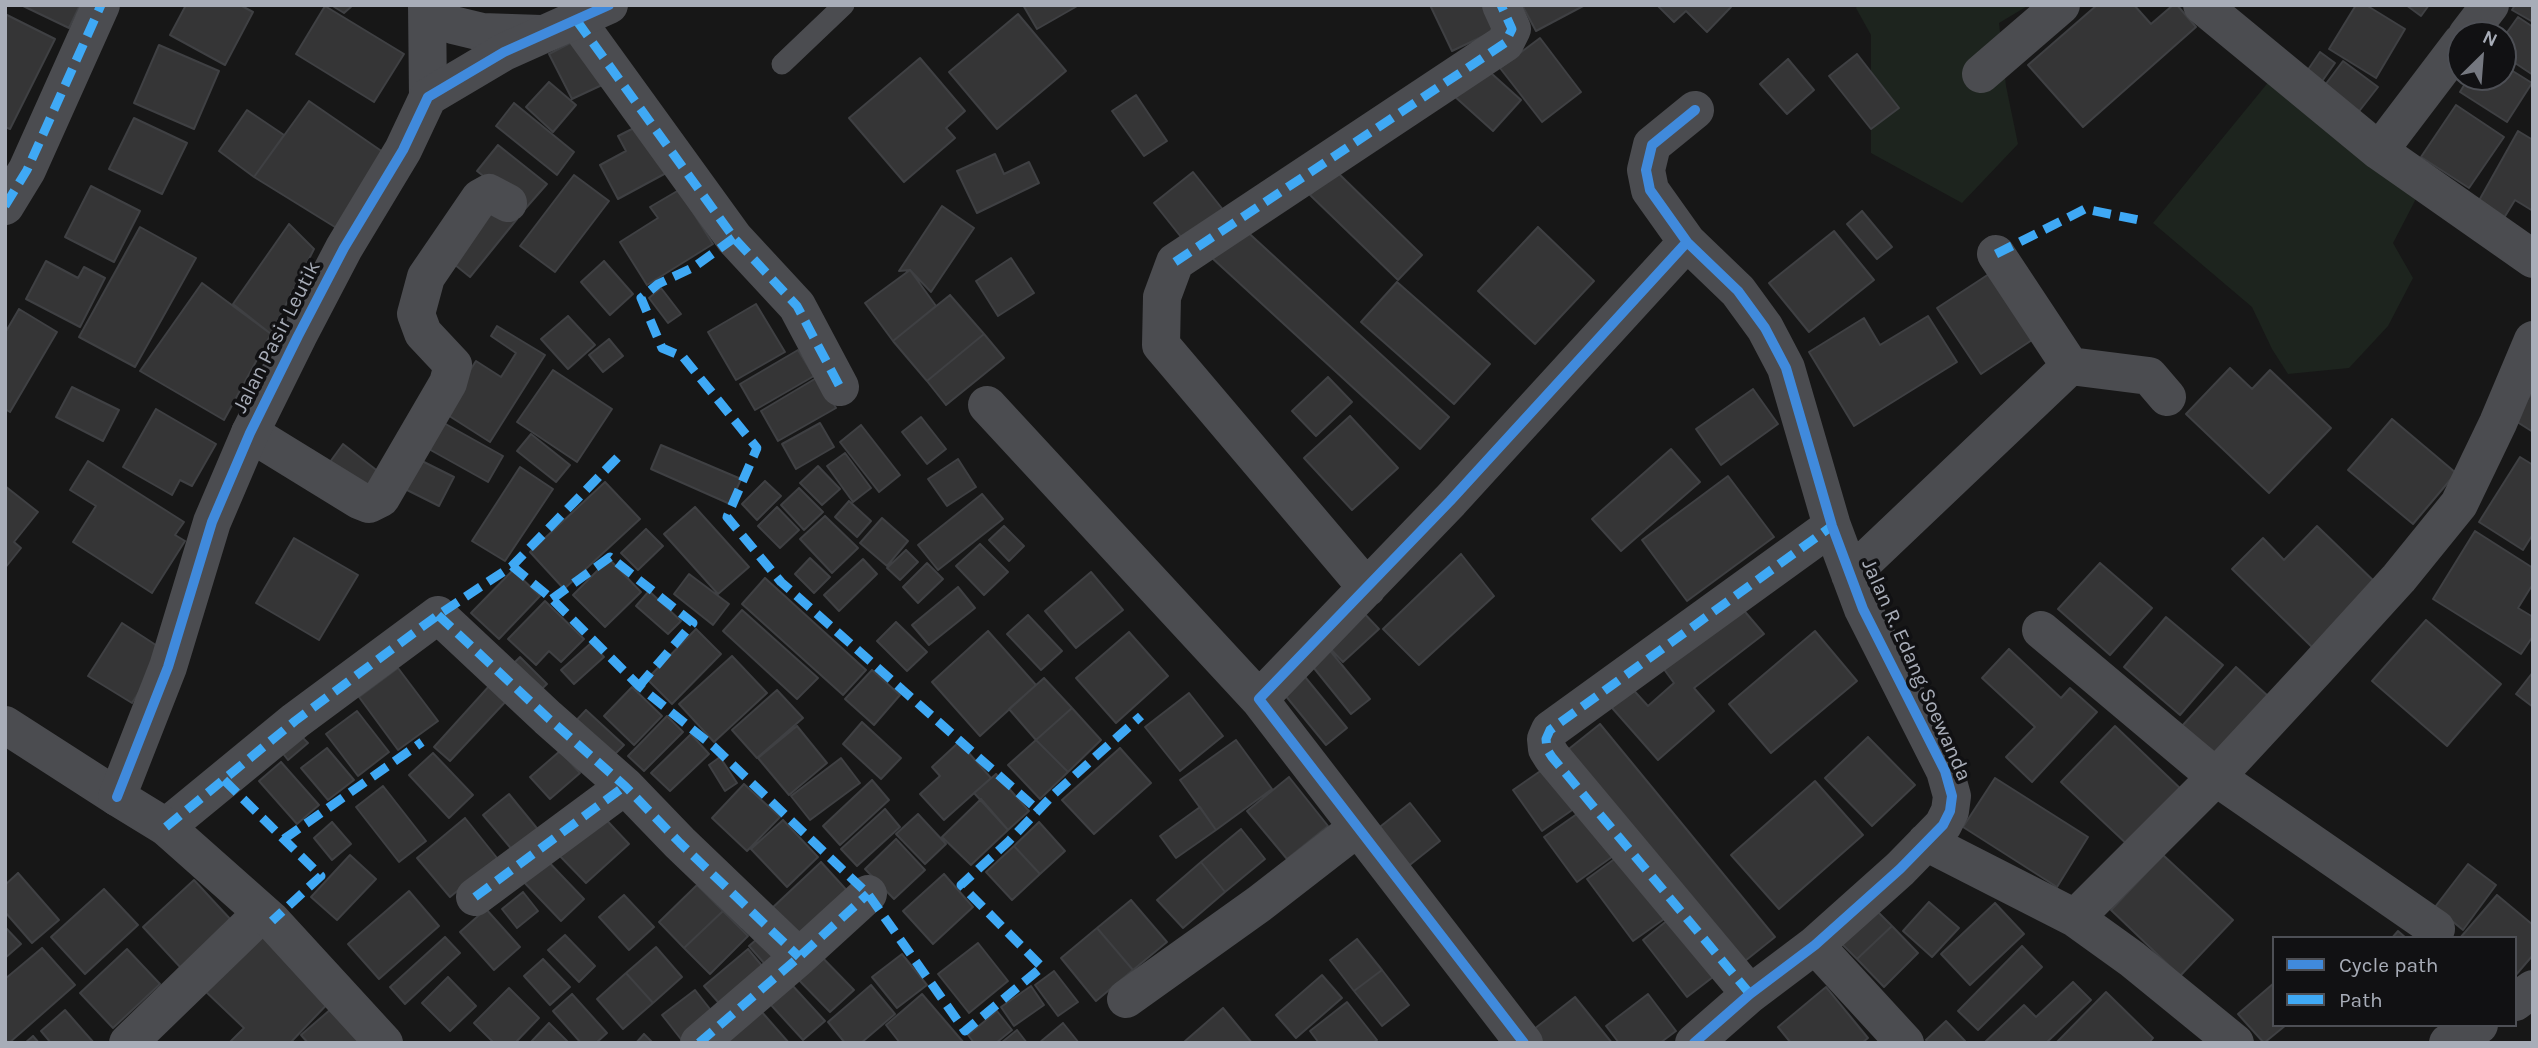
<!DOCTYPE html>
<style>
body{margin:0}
#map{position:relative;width:2538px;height:1048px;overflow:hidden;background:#171717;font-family:Karla,sans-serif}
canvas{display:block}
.frame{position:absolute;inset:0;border:7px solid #a8adb8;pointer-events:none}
.legend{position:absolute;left:2272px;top:936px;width:245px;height:91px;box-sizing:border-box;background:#111113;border:2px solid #4d4f55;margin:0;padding:9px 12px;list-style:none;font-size:21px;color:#a8adb8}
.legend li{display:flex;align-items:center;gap:14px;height:35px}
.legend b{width:35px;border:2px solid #4d4f55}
.north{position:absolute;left:2447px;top:21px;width:70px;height:70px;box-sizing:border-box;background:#111113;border:2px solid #4d4f55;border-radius:50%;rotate:25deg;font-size:19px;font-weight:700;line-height:28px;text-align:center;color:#a8adb8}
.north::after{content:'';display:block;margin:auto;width:24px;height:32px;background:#757880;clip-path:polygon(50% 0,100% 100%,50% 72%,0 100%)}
</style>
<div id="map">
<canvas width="2538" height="1048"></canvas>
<div class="frame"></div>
<ul class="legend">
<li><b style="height:9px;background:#408adc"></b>Cycle path</li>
<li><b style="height:9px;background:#3fa9f5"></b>Path</li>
</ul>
<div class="north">N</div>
</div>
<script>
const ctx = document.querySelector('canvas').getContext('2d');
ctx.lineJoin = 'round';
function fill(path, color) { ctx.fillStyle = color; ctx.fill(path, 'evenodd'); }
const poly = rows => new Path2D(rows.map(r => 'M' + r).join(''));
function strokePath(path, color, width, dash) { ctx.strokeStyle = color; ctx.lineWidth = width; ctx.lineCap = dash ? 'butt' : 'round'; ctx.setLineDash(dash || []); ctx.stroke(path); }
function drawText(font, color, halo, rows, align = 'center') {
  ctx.font = font + ' Karla,sans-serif'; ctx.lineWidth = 7; ctx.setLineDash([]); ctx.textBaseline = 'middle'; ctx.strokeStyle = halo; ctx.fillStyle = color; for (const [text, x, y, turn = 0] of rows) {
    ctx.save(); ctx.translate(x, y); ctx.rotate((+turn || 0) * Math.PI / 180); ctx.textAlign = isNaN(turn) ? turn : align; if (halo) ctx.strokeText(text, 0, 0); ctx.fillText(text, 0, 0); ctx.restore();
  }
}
fill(poly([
 [1858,5,2029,5,1999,23,2006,86,2018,144,1962,203,1871,153,1871,35,1856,8],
 [2275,74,2418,195,2393,243,2413,278,2388,326,2349,368,2288,374,2272,349,2252,307,2153,223]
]), '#1d241e');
const building = poly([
 [21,5,80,5,69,28,21,5],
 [186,5,240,5,253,12,225,65,170,35,186,5],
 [331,5,353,5,344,13,331,5],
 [1023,5,1079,5,1037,29,1023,5],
 [1430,5,1483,5,1496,30,1452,51,1430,5],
 [1522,5,1585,5,1536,31,1522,5],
 [1657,5,1729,5,1731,7,1707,32,1686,11,1674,22,1657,5],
 [2097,5,2134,5,2151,24,2173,5,2177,5,2196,27,2083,127,2028,65,2097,5],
 [2356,5,2366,5,2405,29,2376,78,2329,49,2356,5],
 [2406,5,2429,5,2421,16,2406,5],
 [2515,5,2533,5,2533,22,2512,10,2515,5],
 [325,6,404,54,374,102,296,54,325,6],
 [5,14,55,39,10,129,5,127,5,14],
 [1018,14,1066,71,997,129,949,72,1018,14],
 [2518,17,2533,27,2533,75,2503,55,2503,38,2518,17],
 [1540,38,1581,92,1542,122,1500,68,1540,38],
 [578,39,602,85,572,99,549,54,578,39],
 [159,45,219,71,194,129,134,103,159,45],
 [2320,52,2335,63,2318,87,2303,77,2320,52],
 [1857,54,1899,108,1871,129,1829,76,1857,54],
 [920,58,965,111,946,128,955,138,904,182,849,118,920,58],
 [1788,59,1814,90,1787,114,1760,84,1788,59],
 [2343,61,2378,87,2357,114,2322,89,2343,61],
 [1481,64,1521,100,1493,131,1453,95,1481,64],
 [2503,65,2532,83,2507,122,2460,92,2469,77,2503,77,2503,65],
 [549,82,576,105,553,132,526,107,549,82],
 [1136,95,1167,141,1144,156,1112,111,1136,95],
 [309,101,393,159,343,232,254,177,309,101],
 [514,103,574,152,557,175,496,126,514,103],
 [2456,105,2504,137,2469,188,2421,157,2456,105],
 [247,110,284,135,254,177,219,151,247,110],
 [134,118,187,143,162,194,109,169,134,118],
 [642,124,668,172,618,199,600,165,626,151,618,136,642,124],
 [2518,131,2533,140,2533,211,2515,200,2496,231,2472,213,2518,131],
 [498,145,547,184,525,209,477,171,498,145],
 [995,154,1004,174,1029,162,1039,183,977,213,957,171,995,154],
 [1335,170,1422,255,1398,280,1310,195,1335,170],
 [1193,172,1224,211,1185,242,1154,203,1193,172],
 [574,175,609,201,555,272,520,246,574,175],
 [91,186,140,211,114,262,65,237,91,186],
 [679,190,713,244,647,285,620,242,658,218,650,207,679,190],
 [496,203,517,219,470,277,449,260,496,203],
 [942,206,974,228,931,292,910,270,899,271,942,206],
 [1862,211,1892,247,1877,259,1847,224,1862,211],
 [289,224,314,249,271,334,233,304,289,224],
 [1241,226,1449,417,1420,449,1212,258,1241,226],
 [140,227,196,258,135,367,79,337,140,227],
 [1538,227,1594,281,1535,344,1478,291,1538,227],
 [1834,231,1874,280,1809,332,1769,283,1834,231],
 [1011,258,1034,293,998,316,976,281,1011,258],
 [46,261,78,278,84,267,105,278,80,327,26,299,46,261],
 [604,261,633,294,610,315,581,282,604,261],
 [910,270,936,306,893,341,865,303,910,270],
 [1989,274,2032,340,1981,374,1937,308,1989,274],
 [1397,282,1490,364,1454,404,1361,322,1397,282],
 [202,283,271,334,224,420,140,371,202,283],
 [661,288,681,314,668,323,649,298,661,288],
 [950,295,984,334,927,381,893,341,950,295],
 [756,304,785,352,736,380,708,332,756,304],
 [19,309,57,332,10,412,5,409,5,333,19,309],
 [568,316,595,345,568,369,541,339,568,316],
 [1928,316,1957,362,1854,426,1809,352,1864,318,1880,345,1928,316],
 [497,326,545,355,490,442,443,412,476,361,501,377,516,353,491,336,497,326],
 [984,334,1004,358,946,405,927,381,984,334],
 [609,339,623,356,603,372,589,355,609,339],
 [798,350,814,376,755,410,740,384,798,350],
 [2230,368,2252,389,2270,370,2331,428,2269,493,2186,414,2230,368],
 [553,370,612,409,577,462,517,422,553,370],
 [818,377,836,408,778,441,761,411,818,377],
 [1328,377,1352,402,1316,436,1292,411,1328,377],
 [72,387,119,410,103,441,56,417,72,387],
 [1753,389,1778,424,1721,465,1696,429,1753,389],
 [2533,391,2533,432,2514,420,2533,391],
 [156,409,216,444,192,486,180,480,172,495,123,467,156,409],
 [1350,416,1398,468,1352,510,1304,458,1350,416],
 [921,417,946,449,927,464,902,432,921,417],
 [2392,419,2456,473,2413,524,2348,470,2392,419],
 [442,422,503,456,488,482,427,448,442,422],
 [820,423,834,447,796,469,782,444,820,423],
 [861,425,900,475,879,492,840,442,861,425],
 [531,434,570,465,556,482,517,451,531,434],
 [343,444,384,476,370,494,330,462,343,444],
 [661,445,741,479,730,504,651,469,661,445],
 [1671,449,1700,482,1621,551,1592,519,1671,449],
 [845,453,871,488,853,502,827,466,845,453],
 [2520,457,2533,465,2533,534,2523,550,2479,522,2520,457],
 [958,459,976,487,947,506,928,479,958,459],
 [420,460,454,477,439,506,405,489,420,460],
 [88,461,184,522,175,535,185,541,152,593,73,542,96,506,70,490,88,461],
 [818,466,840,489,822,505,800,483,818,466],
 [520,467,553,489,505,561,472,541,520,467],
 [1728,476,1774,537,1687,601,1642,540,1728,476],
 [765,481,781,496,757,520,742,504,765,481],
 [605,482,640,519,564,589,530,552,605,482],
 [5,486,38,512,14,542,21,548,5,568,5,486],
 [799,488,823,512,804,530,781,505,799,488],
 [982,494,1003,519,938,570,918,545,982,494],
 [849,501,871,521,857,537,835,517,849,501],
 [695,507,749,567,718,594,664,534,695,507],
 [777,507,799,530,780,548,758,526,777,507],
 [825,516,858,548,832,573,800,539,825,516],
 [882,518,908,541,887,566,860,543,882,518],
 [1004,526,1024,546,1009,561,989,540,1004,526],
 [2317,526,2378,585,2315,650,2232,569,2263,538,2284,560,2317,526],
 [646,529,663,546,638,570,621,553,646,529],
 [2475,531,2533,568,2533,588,2531,587,2518,608,2533,617,2533,636,2521,654,2433,599,2475,531],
 [294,538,358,575,319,640,256,603,294,538],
 [980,544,1008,572,984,595,956,566,980,544],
 [906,550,918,562,900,580,887,568,906,550],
 [1461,554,1494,596,1419,665,1383,629,1461,554],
 [810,558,830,577,814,593,795,574,810,558],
 [609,559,641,592,605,627,573,595,609,559],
 [863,559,877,574,839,611,824,595,863,559],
 [927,563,943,579,918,603,903,587,927,563],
 [2100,563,2152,608,2110,655,2058,609,2100,563],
 [513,570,540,596,499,639,471,613,513,570],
 [1091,572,1123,610,1076,648,1045,611,1091,572],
 [689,574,729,604,713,625,674,594,689,574],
 [765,578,866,670,843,695,742,604,765,578],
 [958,587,975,608,929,645,912,625,958,587],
 [649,591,681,621,668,634,636,606,649,591],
 [1735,600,1764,634,1694,688,1714,711,1658,760,1606,701,1628,684,1648,706,1674,683,1655,657,1735,600],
 [545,601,584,639,561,662,549,651,536,665,508,639,545,601],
 [1360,609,1379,629,1343,662,1323,641,1360,609],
 [742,610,818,678,797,699,723,631,742,610],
 [1028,615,1062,651,1041,670,1007,634,1028,615],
 [2166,617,2223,665,2180,715,2124,667,2166,617],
 [2426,620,2501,684,2447,746,2372,681,2426,620],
 [896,622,927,652,907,671,877,641,896,622],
 [122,623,165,651,132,703,88,676,122,623],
 [696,629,721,654,672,704,647,679,696,629],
 [988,631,1036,685,980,736,932,682,988,631],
 [1815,631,1857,681,1771,753,1729,704,1815,631],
 [1129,632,1168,676,1116,723,1076,678,1129,632],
 [591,643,604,657,574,684,561,670,591,643],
 [1327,647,1370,699,1351,714,1309,662,1327,647],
 [2009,649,2061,698,2070,688,2097,712,2032,782,2006,757,2035,727,1982,678,2009,649],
 [732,656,767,693,714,742,679,704,732,656],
 [520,657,547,684,533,697,506,671,520,657],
 [2236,667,2268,696,2213,755,2182,726,2236,667],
 [398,668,438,721,398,750,359,697,398,668],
 [872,670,900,695,874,725,845,699,872,670],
 [1301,672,1347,728,1326,745,1280,689,1301,672],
 [2533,672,2533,707,2516,694,2533,672],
 [1044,678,1072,708,1036,740,1009,709,1044,678],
 [491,684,508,699,450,761,434,747,491,684],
 [632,687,662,716,634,745,604,716,632,687],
 [777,690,803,718,757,758,732,730,777,690],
 [1189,693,1223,736,1180,771,1145,727,1189,693],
 [1072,708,1101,740,1068,772,1036,740,1072,708],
 [586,710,624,745,607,762,570,727,586,710],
 [357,711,389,752,358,776,326,734,357,711],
 [667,716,683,732,644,771,628,756,667,716],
 [862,722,901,758,881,779,843,744,862,722],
 [1600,724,1775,937,1740,965,1565,752,1600,724],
 [797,726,827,763,789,795,758,758,797,726],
 [2115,726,2184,792,2131,848,2061,782,2115,726],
 [295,730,308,743,288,760,277,746,295,730],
 [691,734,709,754,670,791,651,773,691,734],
 [1868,737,1915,785,1872,826,1825,778,1868,737],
 [1036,740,1068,772,1040,799,1008,765,1036,740],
 [1236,740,1272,789,1216,830,1180,780,1236,740],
 [959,742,991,778,944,820,920,794,940,776,932,767,959,742],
 [327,748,354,780,328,800,301,768,327,748],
 [1120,748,1151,783,1094,834,1062,800,1120,748],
 [560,751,580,773,550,799,530,777,560,751],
 [433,753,473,795,449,818,409,775,433,753],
 [720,757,737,783,725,791,709,765,720,757],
 [841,758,860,783,810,820,791,796,841,758],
 [281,762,319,805,297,824,259,781,281,762],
 [1549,765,1578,806,1542,831,1513,790,1549,765],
 [996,774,1029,811,1008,830,974,793,996,774],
 [1289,777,1328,826,1287,859,1247,811,1289,777],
 [1995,778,2088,837,2057,887,1963,827,1995,778],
 [872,780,889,800,840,845,823,826,872,780],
 [1815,781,1863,835,1779,909,1731,855,1815,781],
 [744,784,780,817,747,851,712,818,744,784],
 [383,786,426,841,399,862,356,807,383,786],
 [509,794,540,832,514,852,483,815,509,794],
 [981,799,1008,830,971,865,942,837,981,799],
 [1410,803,1440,841,1406,868,1376,830,1410,803],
 [1200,807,1216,830,1176,858,1160,836,1200,807],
 [885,809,900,827,857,866,841,849,885,809],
 [1584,809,1616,854,1577,882,1544,837,1584,809],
 [599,812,629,844,586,883,556,852,599,812],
 [918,814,946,844,925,864,896,834,918,814],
 [465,818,497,858,450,897,417,858,465,818],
 [783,820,818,857,787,887,751,849,783,820],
 [332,822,351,844,332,860,314,838,332,822],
 [1039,822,1065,851,1040,874,1014,846,1039,822],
 [1241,829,1265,859,1225,892,1201,862,1241,829],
 [896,839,925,870,894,899,865,869,896,839],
 [1014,846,1040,874,1012,900,986,872,1014,846],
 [350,855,376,879,337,920,311,897,350,855],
 [1620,855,1667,917,1633,941,1587,879,1620,855],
 [2163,855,2233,920,2180,976,2111,910,2163,855],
 [543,856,584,899,561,921,520,878,543,856],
 [821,862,852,896,800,943,770,910,821,862],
 [1201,862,1225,892,1183,928,1157,900,1201,862],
 [2468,864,2496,885,2463,930,2435,907,2468,864],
 [18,873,59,920,32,943,5,912,5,885,18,873],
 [944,874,973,907,933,944,903,911,944,874],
 [194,880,232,921,181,968,143,927,194,880],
 [697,885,723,911,684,948,659,922,697,885],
 [104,889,138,925,85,974,51,937,104,889],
 [409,891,439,926,379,979,348,944,409,891],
 [523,892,538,911,517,928,502,909,523,892],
 [624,895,654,927,629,950,599,917,624,895],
 [2497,895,2533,925,2533,955,2515,976,2515,938,2460,938,2497,895],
 [1131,900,1167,942,1133,970,1097,928,1131,900],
 [1929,902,1959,928,1932,957,1903,931,1929,902],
 [1995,903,2024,934,1970,985,1941,954,1995,903],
 [486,909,520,947,494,970,460,932,486,909],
 [1876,910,1892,926,1857,959,1841,943,1876,910],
 [723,911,748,936,710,974,684,948,723,911],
 [1669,919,1713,977,1687,997,1643,940,1669,919],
 [265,925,337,994,290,1043,229,1043,244,1028,203,989,265,925],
 [1892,926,1918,953,1884,987,1857,959,1892,926],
 [5,927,21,944,5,958,5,927],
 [1097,928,1133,970,1096,1001,1061,958,1097,928],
 [766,931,788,957,771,971,749,946,766,931],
 [2398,931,2406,938,2392,938,2398,931],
 [565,935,595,966,579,982,548,950,565,935],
 [445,937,460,953,405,1004,390,987,445,937],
 [1357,939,1382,970,1354,991,1330,960,1357,939],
 [978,943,1008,981,969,1013,938,974,978,943],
 [2022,946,2042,967,1978,1030,1958,1011,2022,946],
 [656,947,682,977,653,1003,626,973,656,947],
 [42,948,75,985,9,1043,5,1039,5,979,42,948],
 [127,949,160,984,113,1028,80,993,127,949],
 [748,949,768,973,725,1010,704,986,748,949],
 [815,950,854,990,830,1012,791,972,815,950],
 [902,954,927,985,897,1008,872,977,902,954],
 [543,959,570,987,550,1005,524,976,543,959],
 [1382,970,1409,1005,1382,1026,1354,991,1382,970],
 [1054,971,1078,1002,1058,1016,1035,985,1054,971],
 [626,973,653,1003,623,1029,597,999,626,973],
 [1322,975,1342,998,1296,1038,1276,1015,1322,975],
 [448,977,476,1006,450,1031,422,1003,448,977],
 [2073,982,2091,1000,2046,1043,1984,1043,2024,1005,2036,1017,2073,982],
 [2274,983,2274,1025,2286,1025,2264,1043,2238,1014,2274,983],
 [792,985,825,1021,803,1040,771,1005,792,985],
 [871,985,895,1014,861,1043,845,1043,828,1022,871,985],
 [1031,986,1044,1005,1014,1026,1001,1007,1031,986],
 [1826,987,1868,1038,1862,1043,1791,1043,1778,1027,1826,987],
 [509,988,539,1018,515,1043,494,1043,474,1023,509,988],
 [695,990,717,1018,684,1043,662,1015,695,990],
 [2106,992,2153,1038,2149,1043,2056,1043,2106,992],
 [572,994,607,1033,596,1043,581,1043,553,1011,572,994],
 [922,994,964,1043,900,1043,886,1025,922,994],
 [1648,994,1676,1031,1660,1043,1619,1043,1606,1026,1648,994],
 [1575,997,1612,1043,1529,1043,1524,1037,1575,997],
 [339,1002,366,1043,308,1043,301,1035,339,1002],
 [1347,1002,1377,1040,1373,1043,1319,1043,1310,1031,1347,1002],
 [1223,1008,1252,1043,1185,1043,1184,1042,1223,1008],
 [65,1010,94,1043,51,1043,41,1031,65,1010],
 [761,1011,789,1043,725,1043,761,1011],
 [997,1011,1012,1030,996,1043,974,1043,968,1035,997,1011],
 [1946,1021,1965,1041,1963,1043,1928,1043,1926,1040,1946,1021],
 [549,1023,569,1043,530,1043,549,1023],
 [1063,1023,1079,1043,1039,1043,1063,1023],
 [1017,1030,1027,1043,1001,1043,1017,1030],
 [644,1034,653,1043,636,1043,644,1034],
 [33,1036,39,1043,25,1043,33,1036]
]);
fill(building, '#353536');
strokePath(building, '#3f4043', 2);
strokePath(poly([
 [782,64,844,5]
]), '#4b4c50', 21);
strokePath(poly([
 [427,5,428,97],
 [2202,5,2379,151,2533,259],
 [428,10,453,25,482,32,541,34],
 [577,21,734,238,797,306,840,387],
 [2467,35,2490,5],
 [1981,74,2061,5],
 [2379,151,2461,43],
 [5,206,27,170,101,5],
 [1996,254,2070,366],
 [987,405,1259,699],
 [250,433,359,500,369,504,381,498,448,383,453,365,423,333,416,314,426,277,480,198,489,193,508,203],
 [1850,575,2070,366,2149,376,2167,397],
 [1367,588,1161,345,1162,297,1175,262,1505,43,1512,29,1501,5],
 [2041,630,2216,777,2436,929],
 [5,725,117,797],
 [166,827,295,721,438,615,548,718,625,786,680,843,799,957],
 [1926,842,2075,918,2132,959,2235,1043],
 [475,897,625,786],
 [2075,918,2216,777,2318,667,2399,578,2459,504,2498,423,2533,340],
 [1815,945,1905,1043],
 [1750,994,1552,757,1547,749,1546,739,1550,730,1832,526],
 [1126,999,1259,904,1357,828],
 [2515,1002,2533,989],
 [128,1043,262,913],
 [699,1043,799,957,868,894],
 [1524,1043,1259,699,1450,501,1687,242],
 [1694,1043,1750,994,1815,945,1900,869,1943,825,1950,811,1952,796,1945,771,1863,609,1832,526,1786,368,1765,328,1738,291,1687,242,1650,190,1646,170,1652,145,1695,110],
 [2448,1043,2479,1025]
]), '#4b4c50', 38);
strokePath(poly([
 [384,1043,272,921,166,827,117,797,168,667,212,522,250,433,298,336,344,248,403,150,428,97,504,52,609,5]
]), '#4b4c50', 38);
strokePath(poly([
 [577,21,734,238,797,306,840,387],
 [5,206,27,170,101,5],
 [734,238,694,267,658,284,641,298,662,348,683,357,757,448,727,517,781,582,1039,811],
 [1996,254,2085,209,2139,220],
 [1175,262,1505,43,1512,29,1501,5],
 [512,566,552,599,639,686,713,746,868,894,965,1031,1042,967,961,885,1009,841,1054,794,1141,716],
 [552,599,610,557,693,623,639,686],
 [438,615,548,718,625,786,680,843,799,957],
 [224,780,321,876,272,921],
 [166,827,295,721,438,615,512,566,622,453],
 [284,839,422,742],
 [475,897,625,786],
 [1750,994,1552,757,1547,749,1546,739,1550,730,1832,526],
 [699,1043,799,957,868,894]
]), '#3fa9f5', 9, [18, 9]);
strokePath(poly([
 [117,797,168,667,212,522,250,433,298,336,344,248,403,150,428,97,504,52,609,5],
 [1524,1043,1259,699,1450,501,1687,242],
 [1694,1043,1750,994,1815,945,1900,869,1943,825,1950,811,1952,796,1945,771,1863,609,1832,526,1786,368,1765,328,1738,291,1687,242,1650,190,1646,170,1652,145,1695,110]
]), '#408adc', 10);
drawText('21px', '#a8adb8', '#111113', [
 ["Jalan Pasir Leutik",277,337,-63],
 ["Jalan R. Edang Soewanda",1916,670,66]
]);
</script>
